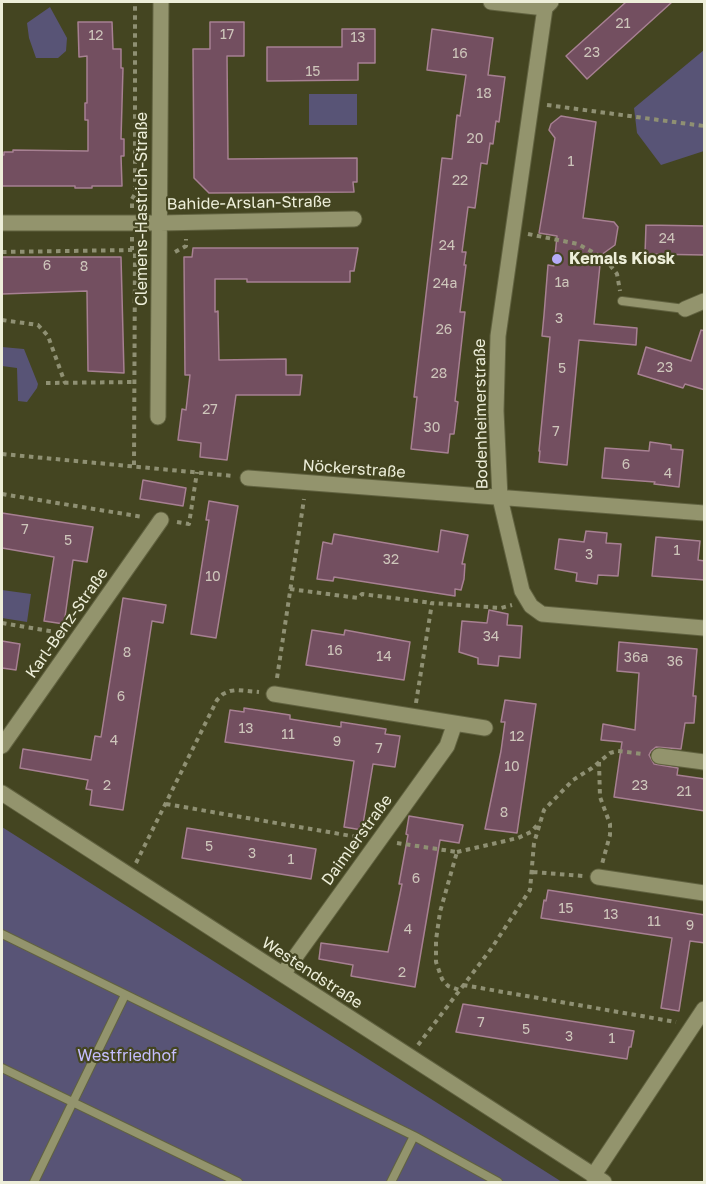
<!DOCTYPE html>
<meta charset="utf-8">
<style>
body{margin:0}
#map{position:relative;width:706px;height:1184px;overflow:hidden;background:#444521;font-family:"Golos Text",sans-serif}
canvas{display:block}
.frame{position:absolute;inset:0;border:3px solid #edeed9;pointer-events:none}
</style>
<div id="map">
<canvas width="706" height="1184"></canvas>
<div class="frame"></div>
</div>
<script>
const ctx = document.querySelector('canvas').getContext('2d');
ctx.lineJoin = 'round';
function fill(path, color) { ctx.fillStyle = color; ctx.fill(path, 'evenodd'); }
const poly = rows => new Path2D(rows.map(r => 'M' + r).join(''));
function strokePath(path, color, width, dash) { ctx.strokeStyle = color; ctx.lineWidth = width; ctx.lineCap = dash ? 'butt' : 'round'; ctx.setLineDash(dash || []); ctx.stroke(path); }
function drawText(font, color, halo, rows, align = 'center') {
  ctx.font = font + ' "Golos Text",sans-serif'; ctx.lineWidth = 4.5; ctx.setLineDash([]); ctx.textBaseline = 'middle'; ctx.strokeStyle = halo; ctx.fillStyle = color; for (const [text, x, y, turn = 0] of rows) {
    ctx.save(); ctx.translate(x, y); ctx.rotate((+turn || 0) * Math.PI / 180); ctx.textAlign = isNaN(turn) ? turn : align; if (halo) ctx.strokeText(text, 0, 0); ctx.fillText(text, 0, 0); ctx.restore();
  }
}
fill(poly([
 [50,7,67,38,66,51,58,58,36,58,29,38,27,23],
 [704,50,704,151,661,165,637,133,634,108],
 [309,94,357,94,357,125,309,125],
 [2,347,24,349,38,384,37,388,27,402,18,401,17,368,2,366],
 [2,590,31,594,27,622,2,618],
 [2,827,562,1182,2,1182]
]), '#585476');
const building = poly([
 [626,2,672,2,587,79,566,56,626,2],
 [78,22,112,22,113,49,121,49,121,68,123,68,121,139,124,139,124,156,121,156,122,186,92,186,92,188,75,188,75,186,2,186,2,155,4,155,4,152,13,152,13,150,88,151,88,120,85,120,85,103,87,103,87,56,79,57,78,22],
 [210,22,244,22,244,56,227,56,228,159,357,158,357,182,353,182,354,192,209,193,194,178,193,49,210,49,210,22],
 [342,29,375,29,375,63,358,63,358,80,267,81,267,47,342,47,342,29],
 [432,29,493,38,488,75,505,77,499,122,496,121,493,144,490,143,487,164,481,163,475,208,468,207,462,252,466,252,464,265,466,265,460,312,465,312,455,401,458,402,454,434,450,434,448,453,411,449,417,397,414,397,442,158,452,159,457,115,460,116,466,75,427,70,432,29],
 [561,116,596,122,583,218,614,222,618,227,615,245,601,255,594,324,637,328,636,345,579,340,567,465,539,462,540,451,539,451,550,337,542,336,544,315,548,265,554,266,557,236,539,233,555,138,549,130,551,124,561,116],
 [646,225,705,226,705,255,645,254,646,225],
 [193,248,358,248,354,271,350,271,350,282,247,282,247,279,215,279,215,312,218,311,219,360,286,359,286,375,302,375,300,395,236,395,227,460,200,457,201,443,178,440,182,409,186,410,190,375,185,375,184,257,192,257,193,248],
 [2,257,121,257,124,373,88,371,87,291,2,294,2,257],
 [701,330,705,331,705,390,685,384,683,388,638,374,646,347,691,361,701,330],
 [650,442,671,445,671,449,683,450,679,487,654,484,655,482,602,478,605,448,649,451,650,442],
 [143,480,186,488,183,506,140,499,143,480],
 [209,501,238,506,216,638,191,634,209,520,206,520,209,501],
 [2,513,93,527,87,562,73,560,64,624,44,621,54,557,2,548,2,513],
 [441,530,468,535,462,564,465,564,464,579,461,590,455,589,455,596,334,577,333,581,317,579,323,542,332,544,334,534,438,552,441,530],
 [586,531,607,533,606,543,621,544,618,576,598,575,597,584,576,581,577,573,555,569,559,539,584,542,586,531],
 [656,537,700,541,698,560,705,561,705,580,652,576,656,537],
 [123,598,166,605,163,623,152,621,123,810,90,805,92,790,86,789,88,780,20,768,23,749,91,760,95,736,101,737,123,598],
 [489,610,508,614,507,625,522,626,520,658,499,656,498,666,478,664,478,658,459,652,462,621,487,623,489,610],
 [312,630,344,635,345,630,410,642,404,680,306,665,312,630],
 [2,641,20,644,16,670,2,668,2,641],
 [619,642,697,649,693,696,696,696,694,723,685,723,681,749,656,747,651,751,649,755,654,764,678,768,677,775,705,779,705,811,614,797,622,742,601,740,603,724,635,730,639,673,617,671,619,642],
 [505,700,536,704,517,833,485,829,501,751,505,722,501,722,505,700],
 [244,708,290,715,290,719,315,723,341,727,341,722,386,729,385,734,400,736,395,767,373,764,362,830,344,827,354,761,225,742,230,710,244,712,244,708],
 [409,816,463,825,459,843,440,840,415,987,351,976,353,965,319,959,321,943,388,952,402,884,399,884,408,835,406,834,409,816],
 [187,828,316,849,311,879,182,858,187,828],
 [548,890,705,915,705,943,690,941,679,1011,661,1008,672,938,541,918,544,900,546,901,548,890],
 [463,1004,634,1031,631,1047,629,1047,627,1059,456,1032,463,1004]
]);
fill(building, '#734f60');
strokePath(building, '#a78092', 1.5);
const service = poly([
 [622,301,685,309],
 [2,934,414,1136,391,1182],
 [2,1068,238,1182],
 [414,1136,498,1182],
 [34,1182,125,995]
]);
const minor = poly([
 [491,2,545,8],
 [551,2,545,8,498,336,496,411,500,498,522,591,531,606,542,614,704,628],
 [2,223,160,223,354,219],
 [685,309,704,301],
 [158,417,161,2],
 [248,478,704,513],
 [274,694,485,728],
 [2,746,161,520],
 [659,756,704,762],
 [2,793,604,1182],
 [598,877,704,893],
 [283,974,447,746,455,723],
 [593,1176,704,1009]
]);
strokePath(service, '#616240', 10);
strokePath(minor, '#616240', 17);
strokePath(poly([
 [547,105,704,126],
 [132,208,132,199,135,194,135,2],
 [528,234,578,244,605,259,617,274,620,291],
 [132,237,132,250,135,252,134,466],
 [2,252,132,250],
 [175,252,186,246,186,239],
 [2,320,38,325,48,336,65,383],
 [46,383,134,382],
 [2,454,234,476],
 [2,494,143,517],
 [177,522,189,524,197,472],
 [290,589,358,598,362,594,432,603],
 [2,623,61,633],
 [277,678,304,499],
 [416,703,432,603,501,608,512,605],
 [599,762,600,797,610,824,610,835,602,864],
 [166,804,363,838],
 [397,843,457,852,440,912,436,940,436,962,442,979,448,986,459,990],
 [457,852,518,838,531,832,540,822],
 [136,863,217,700,223,694,230,691,237,690,259,692],
 [533,872,583,876],
 [463,985,676,1022],
 [418,1045,491,949,530,890,534,843,544,810,573,780,592,768,610,753,618,751,643,754]
]), '#8f9073', 4, [4.5, 4.5]);
strokePath(service, '#93946d', 8);
strokePath(minor, '#93946d', 15);
for (const [x, y, r, color] of [
 [557,259,6,"#b5acf8"]
]) { const dot = new Path2D(); dot.arc(x, y, r, 0, 2 * Math.PI); ctx.fillStyle = color; ctx.fill(dot); strokePath(dot, '#444521', 2); }
drawText('14px', '#cec6bb', null, [
 ["21",623,24],
 ["17",227,35],
 ["12",96,36],
 ["13",358,38],
 ["23",592,53],
 ["16",460,54],
 ["15",313,72],
 ["18",484,94],
 ["20",475,139],
 ["1",571,162],
 ["22",460,181],
 ["24",667,239],
 ["24",447,246],
 ["6",47,266],
 ["8",84,267],
 ["1a",562,283],
 ["24a",445,284],
 ["3",559,319],
 ["26",444,330],
 ["23",665,368],
 ["5",562,369],
 ["28",439,374],
 ["27",210,410],
 ["30",432,428],
 ["7",556,432],
 ["6",626,465],
 ["4",668,474],
 ["7",25,530],
 ["5",68,541],
 ["1",677,551],
 ["3",589,555],
 ["32",391,560],
 ["10",213,577],
 ["34",491,637],
 ["16",335,651],
 ["8",127,653],
 ["14",384,657],
 ["36a",636,658],
 ["36",675,662],
 ["6",121,697],
 ["13",246,729],
 ["11",288,735],
 ["12",517,737],
 ["4",114,741],
 ["9",337,742],
 ["7",379,749],
 ["10",512,767],
 ["2",107,786],
 ["23",640,786],
 ["21",684,792],
 ["8",504,813],
 ["5",209,847],
 ["3",252,854],
 ["1",291,860],
 ["6",416,879],
 ["15",566,909],
 ["13",611,915],
 ["11",654,922],
 ["9",690,926],
 ["4",408,930],
 ["2",402,973],
 ["7",481,1023],
 ["5",526,1030],
 ["3",569,1037],
 ["1",612,1039]
]);
drawText('16px', '#edeed9', '#444521', [
 ["Bahide-Arslan-Straße",249,203,-1],
 ["Clemens-Hastrich-Straße",142,209,-90],
 ["Bodenheimerstraße",481,414,-91],
 ["Nöckerstraße",354,469,4],
 ["Karl-Benz-Straße",67,623,-55],
 ["Daimlerstraße",357,840,-54],
 ["Westendstraße",312,973,33]
]);
drawText('bold 16px', '#edeed9', '#444521', [
 ["Kemals Kiosk",569,259]
], 'left');
drawText('16px', '#c5befe', '#444521', [
 ["Westfriedhof",127,1056]
]);
</script>
